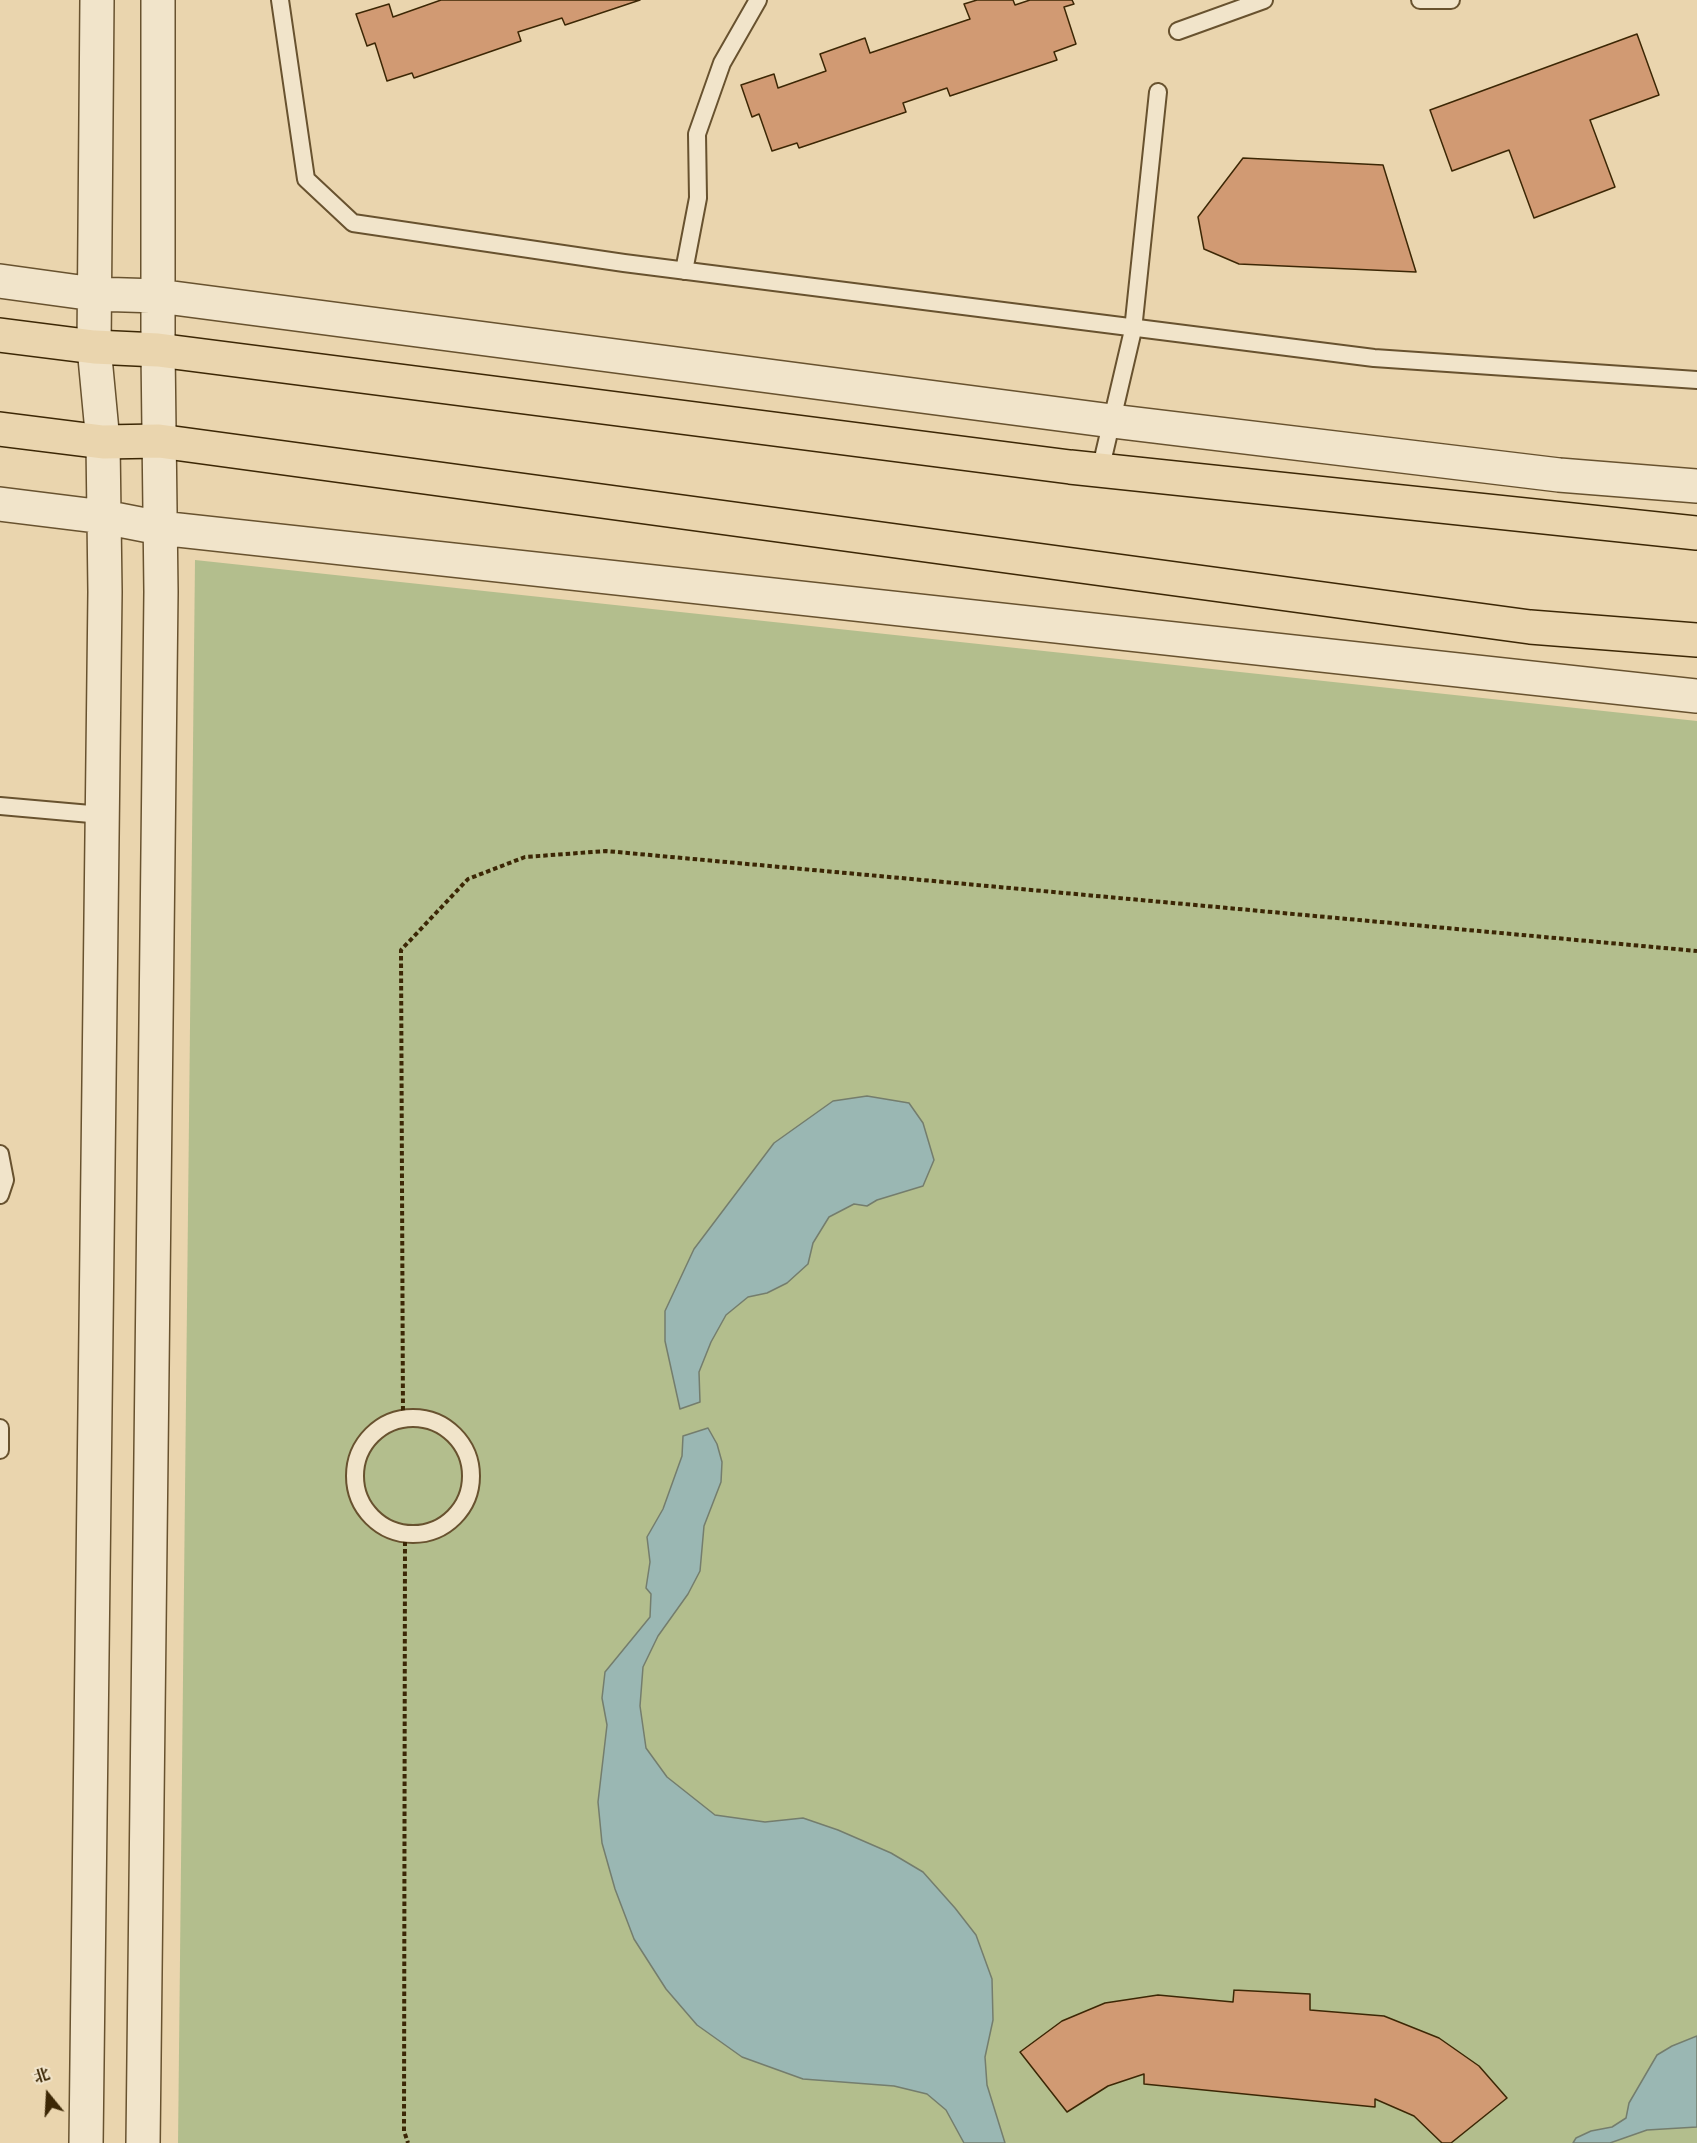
<!DOCTYPE html>
<meta charset="utf-8">
<style>
body{margin:0}
#map{position:relative;width:1697px;height:2143px;overflow:hidden;background:#ead5ae;font-family:"Sorts Mill Goudy","Noto Serif SC",serif}
canvas{display:block}
.north{position:absolute;left:18px;top:2065px;width:60px;height:60px;-webkit-text-stroke:4px #f1e4ca;paint-order:stroke;rotate:342deg;font-size:16px;font-weight:700;line-height:24px;text-align:center;color:#3c2705}
.north::after{content:'';display:block;margin:auto;width:21px;height:27px;background:#3c2705;clip-path:polygon(50% 0,100% 100%,50% 72%,0 100%)}
</style>
<div id="map">
<canvas width="1697" height="2143"></canvas>
<div class="north">北</div>
</div>
<script>
const ctx = document.querySelector('canvas').getContext('2d');
ctx.lineJoin = 'round';
function fill(path, color) { ctx.fillStyle = color; ctx.fill(path, 'evenodd'); }
const poly = rows => new Path2D(rows.map(r => 'M' + r).join(''));
function strokePath(path, color, width, dash) { ctx.strokeStyle = color; ctx.lineWidth = width; ctx.lineCap = dash ? 'butt' : 'round'; ctx.setLineDash(dash || []); ctx.stroke(path); }
fill(poly([
 [195,560,1697,721,1697,2143,178,2143]
]), '#b3be8d');
const water = poly([
 [867,1096,909,1103,923,1123,934,1160,923,1186,877,1200,867,1206,854,1204,829,1217,813,1243,808,1264,787,1283,767,1293,748,1297,726,1315,711,1342,699,1372,700,1402,680,1409,665,1341,665,1311,694,1249,774,1143,833,1101,867,1096],
 [708,1428,717,1444,722,1462,721,1482,704,1526,700,1571,688,1594,658,1636,643,1667,640,1706,646,1748,667,1777,715,1815,765,1822,803,1818,838,1830,891,1853,923,1872,955,1908,976,1935,992,1979,993,2020,985,2057,987,2085,1005,2143,964,2143,946,2110,927,2094,894,2086,803,2079,742,2057,697,2025,666,1989,634,1939,615,1889,602,1843,598,1802,607,1725,602,1698,605,1672,650,1617,651,1594,646,1588,650,1562,647,1537,663,1509,682,1456,683,1436,708,1428],
 [1697,2036,1697,2127,1647,2130,1610,2143,1573,2143,1576,2138,1591,2131,1612,2127,1626,2118,1629,2103,1657,2055,1672,2046,1697,2036]
]);
fill(water, '#9ab7b3');
strokePath(water, '#747d6d', 1.5);
const building = poly([
 [640,0,565,25,562,18,518,32,521,41,414,78,412,73,387,81,375,43,367,46,356,14,389,4,393,17,441,0,640,0],
 [977,0,1013,0,1015,5,1030,0,1072,0,1074,4,1064,7,1076,44,1054,52,1057,60,950,96,947,88,903,103,906,112,799,148,797,143,772,151,759,114,752,117,741,85,774,74,778,88,826,71,820,54,865,38,870,53,970,19,964,4,977,0],
 [1637,34,1659,95,1590,120,1615,187,1534,218,1509,150,1452,171,1430,110,1637,34],
 [1243,158,1383,165,1416,272,1239,264,1204,249,1198,217,1243,158],
 [1234,1990,1310,1994,1310,2010,1384,2016,1439,2038,1479,2066,1507,2098,1451,2143,1442,2143,1414,2116,1375,2099,1375,2107,1144,2084,1144,2074,1108,2086,1067,2112,1020,2052,1062,2021,1105,2003,1158,1995,1233,2002,1234,1990]
]);
fill(building, '#d19a73');
strokePath(building, '#3c2705', 1.5);
const service = poly([
 [280,0,306,179,353,223,624,263,1374,358,1697,380],
 [1420,0,1451,0],
 [1178,31,1264,0],
 [684,271,698,198,697,134,722,63,758,0],
 [1100,471,1133,330,1158,92],
 [0,806,102,815],
 [0,1154,5,1180,0,1195],
 '355 1476a58 58 0 1 1 116 0a58 58 0 1 1-116 0Z',
 [0,1428,0,1450]
]);
const tertiary = poly([
 [0,281,94,294,158,296,1112,421,1559,475,1697,486],
 [0,504,104,517,160,528,1697,696],
 [86,2143,105,592,103,442,94,347,97,0],
 [143,2143,161,592,158,350,158,0]
]);
const primary = poly([
 [0,335,94,347,158,350,1070,467,1697,533],
 [0,429,103,442,159,441,1530,627,1697,640]
]);
strokePath(service, '#68522f', 20);
strokePath(tertiary, '#68522f', 36);
strokePath(primary, '#3c2705', 36);
strokePath(poly([
 [403,1418,401,950,468,879,525,857,606,851,1697,951],
 [405,1534,404,2131,408,2143]
]), '#3c2705', 4, [4.5, 3]);
strokePath(service, '#f1e4ca', 16);
strokePath(tertiary, '#f1e4ca', 33);
strokePath(primary, '#ead5ae', 33);
</script>
